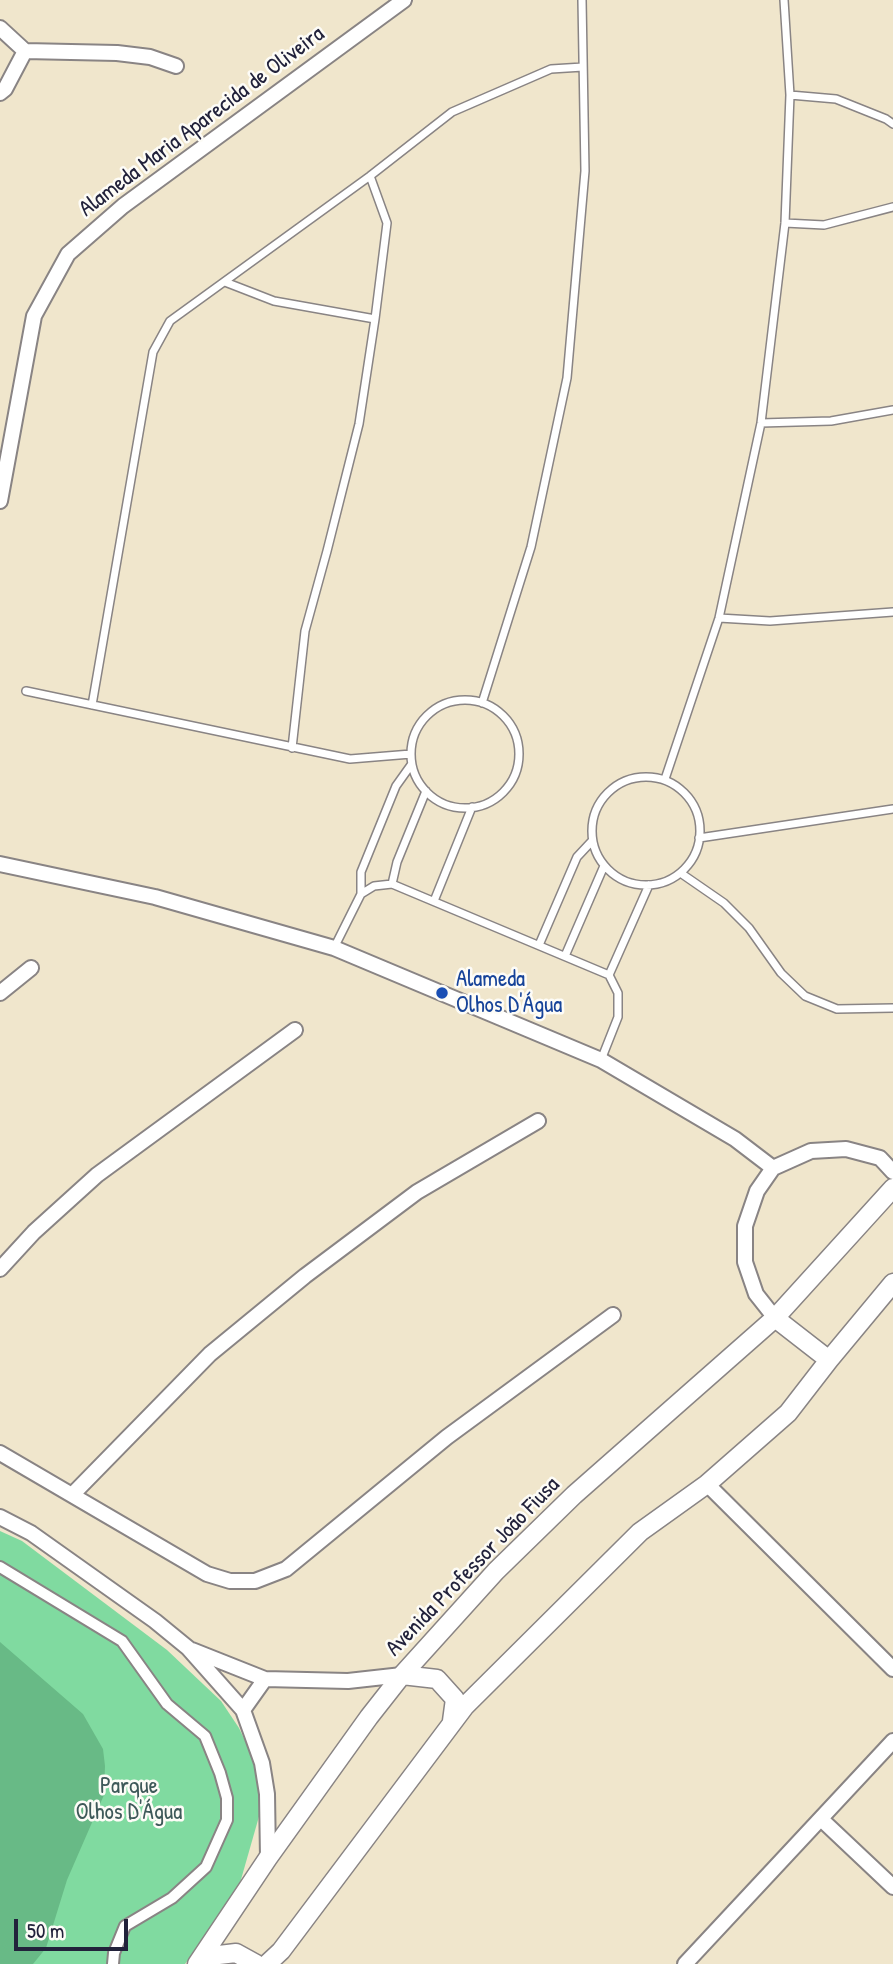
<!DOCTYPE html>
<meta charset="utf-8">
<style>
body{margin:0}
#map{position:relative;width:893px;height:1964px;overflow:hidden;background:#f0e6cc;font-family:"Patrick Hand",sans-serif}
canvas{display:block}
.scale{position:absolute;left:14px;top:1919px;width:114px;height:32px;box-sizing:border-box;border:4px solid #22223b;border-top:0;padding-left:9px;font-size:21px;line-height:24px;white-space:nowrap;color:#22223b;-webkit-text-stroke:5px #fdfcf7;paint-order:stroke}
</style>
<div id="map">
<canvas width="893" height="1964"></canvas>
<div class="scale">50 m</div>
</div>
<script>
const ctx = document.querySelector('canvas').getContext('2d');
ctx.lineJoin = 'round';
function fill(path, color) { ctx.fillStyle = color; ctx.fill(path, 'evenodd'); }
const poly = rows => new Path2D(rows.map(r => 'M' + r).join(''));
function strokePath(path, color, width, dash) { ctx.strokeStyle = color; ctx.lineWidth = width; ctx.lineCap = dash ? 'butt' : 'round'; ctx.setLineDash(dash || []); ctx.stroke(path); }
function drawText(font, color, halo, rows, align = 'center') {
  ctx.font = font + ' "Patrick Hand",sans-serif'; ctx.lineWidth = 5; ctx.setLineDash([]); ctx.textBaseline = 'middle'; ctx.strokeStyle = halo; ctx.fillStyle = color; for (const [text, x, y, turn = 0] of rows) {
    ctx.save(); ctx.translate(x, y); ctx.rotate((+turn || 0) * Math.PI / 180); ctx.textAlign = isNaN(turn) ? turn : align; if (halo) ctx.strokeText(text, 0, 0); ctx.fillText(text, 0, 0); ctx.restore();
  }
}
fill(poly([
 [0,1531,22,1541,167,1650,221,1701,239,1728,256,1764,260,1813,236,1897,185,1964,0,1964]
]), '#80daa0');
fill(poly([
 [0,1642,83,1714,103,1749,105,1766,104,1795,67,1880,46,1948,33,1964,0,1964]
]), '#68ba86');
const service = poly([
 [790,95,836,99,886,119,893,124],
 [785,223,824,225,893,207],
 [225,282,274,301,375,319],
 [761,423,831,421,893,410],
 [719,618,770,621,893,612],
 [26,691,350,759,411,754],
 '411 754a54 54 0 1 1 108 0a54 54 0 1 1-108 0Z',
 [482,703,531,547,567,378,585,171,582,0],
 [92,705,153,352,170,321,370,176,452,112,551,69,583,67],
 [292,748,305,631,327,551,359,424,375,319,387,223,370,176],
 '592 831a54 54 0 1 1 108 0a54 54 0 1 1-108 0Z',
 [665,779,719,618,761,423,785,223,790,95,784,0],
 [699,838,893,809],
 [682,874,724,903,749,928,781,973,805,996,837,1009,893,1008],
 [392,884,397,862,426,791],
 [361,894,361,872,396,786,411,765],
 [434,901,472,807],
 [539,945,577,857,592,841],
 [334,948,361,894,374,886,392,884,609,975,618,993,618,1017,601,1060],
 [565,956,604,866],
 [609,975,649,885]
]);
const pedestrian = poly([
 [0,1567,122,1641,167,1704,205,1736,220,1773,227,1798,227,1820,206,1867,172,1898,125,1926,114,1953,113,1964]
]);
const minor = poly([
 [0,28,25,51,117,53,150,57,176,66],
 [0,93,5,89,25,51],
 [0,501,34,316,68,254,123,206,404,0],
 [0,864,155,897,334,948,601,1060,735,1139,773,1168],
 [0,993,31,968],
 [0,1269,34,1232,97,1175,295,1030],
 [775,1318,756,1294,745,1262,745,1226,757,1191,773,1168,811,1151,846,1149,880,1158,893,1172],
 [0,1453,207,1574,230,1581,255,1581,286,1569,447,1437,613,1315],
 [707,1484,893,1669],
 [72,1495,210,1354,305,1276,417,1192,538,1121],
 [0,1517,31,1533,155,1621,188,1648,243,1710,262,1763,267,1794,268,1858],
 [192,1650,265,1679,348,1681,402,1675],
 [243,1710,265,1679],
 [821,1819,893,1887],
 [685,1964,893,1741]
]);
const tertiary = poly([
 [775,1318,829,1360],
 [402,1675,437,1679,455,1699,452,1721],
 [202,1957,236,1953,256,1964],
 [197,1964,268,1858,369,1717,402,1675,496,1571,574,1495,775,1318,893,1188],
 [267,1964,281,1951,465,1706,640,1532,707,1484,788,1413,829,1360,893,1283]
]);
strokePath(service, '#898484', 10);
strokePath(pedestrian, '#898484', 14);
strokePath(minor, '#898484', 18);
strokePath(tertiary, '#898484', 21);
strokePath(service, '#fff', 7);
strokePath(pedestrian, '#fff', 10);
strokePath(minor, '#fff', 14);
strokePath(tertiary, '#fff', 18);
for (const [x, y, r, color] of [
 [442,993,7,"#1a4fb4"]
]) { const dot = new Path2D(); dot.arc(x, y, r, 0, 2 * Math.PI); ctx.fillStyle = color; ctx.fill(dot); strokePath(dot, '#fdfcf7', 2.5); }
drawText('23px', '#22223b', '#fdfcf7', [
 ["Alameda Maria Aparecida de Oliveira",202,122,-37],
 ["Avenida Professor João Fiusa",473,1567,-46]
]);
drawText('23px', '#164399', '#fdfcf7', [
 ["Alameda",456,980],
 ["Olhos D'Água",456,1006]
], 'left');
drawText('23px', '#3e5959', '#fdfcf7', [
 ["Parque",129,1787],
 ["Olhos D'Água",129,1813]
]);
</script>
